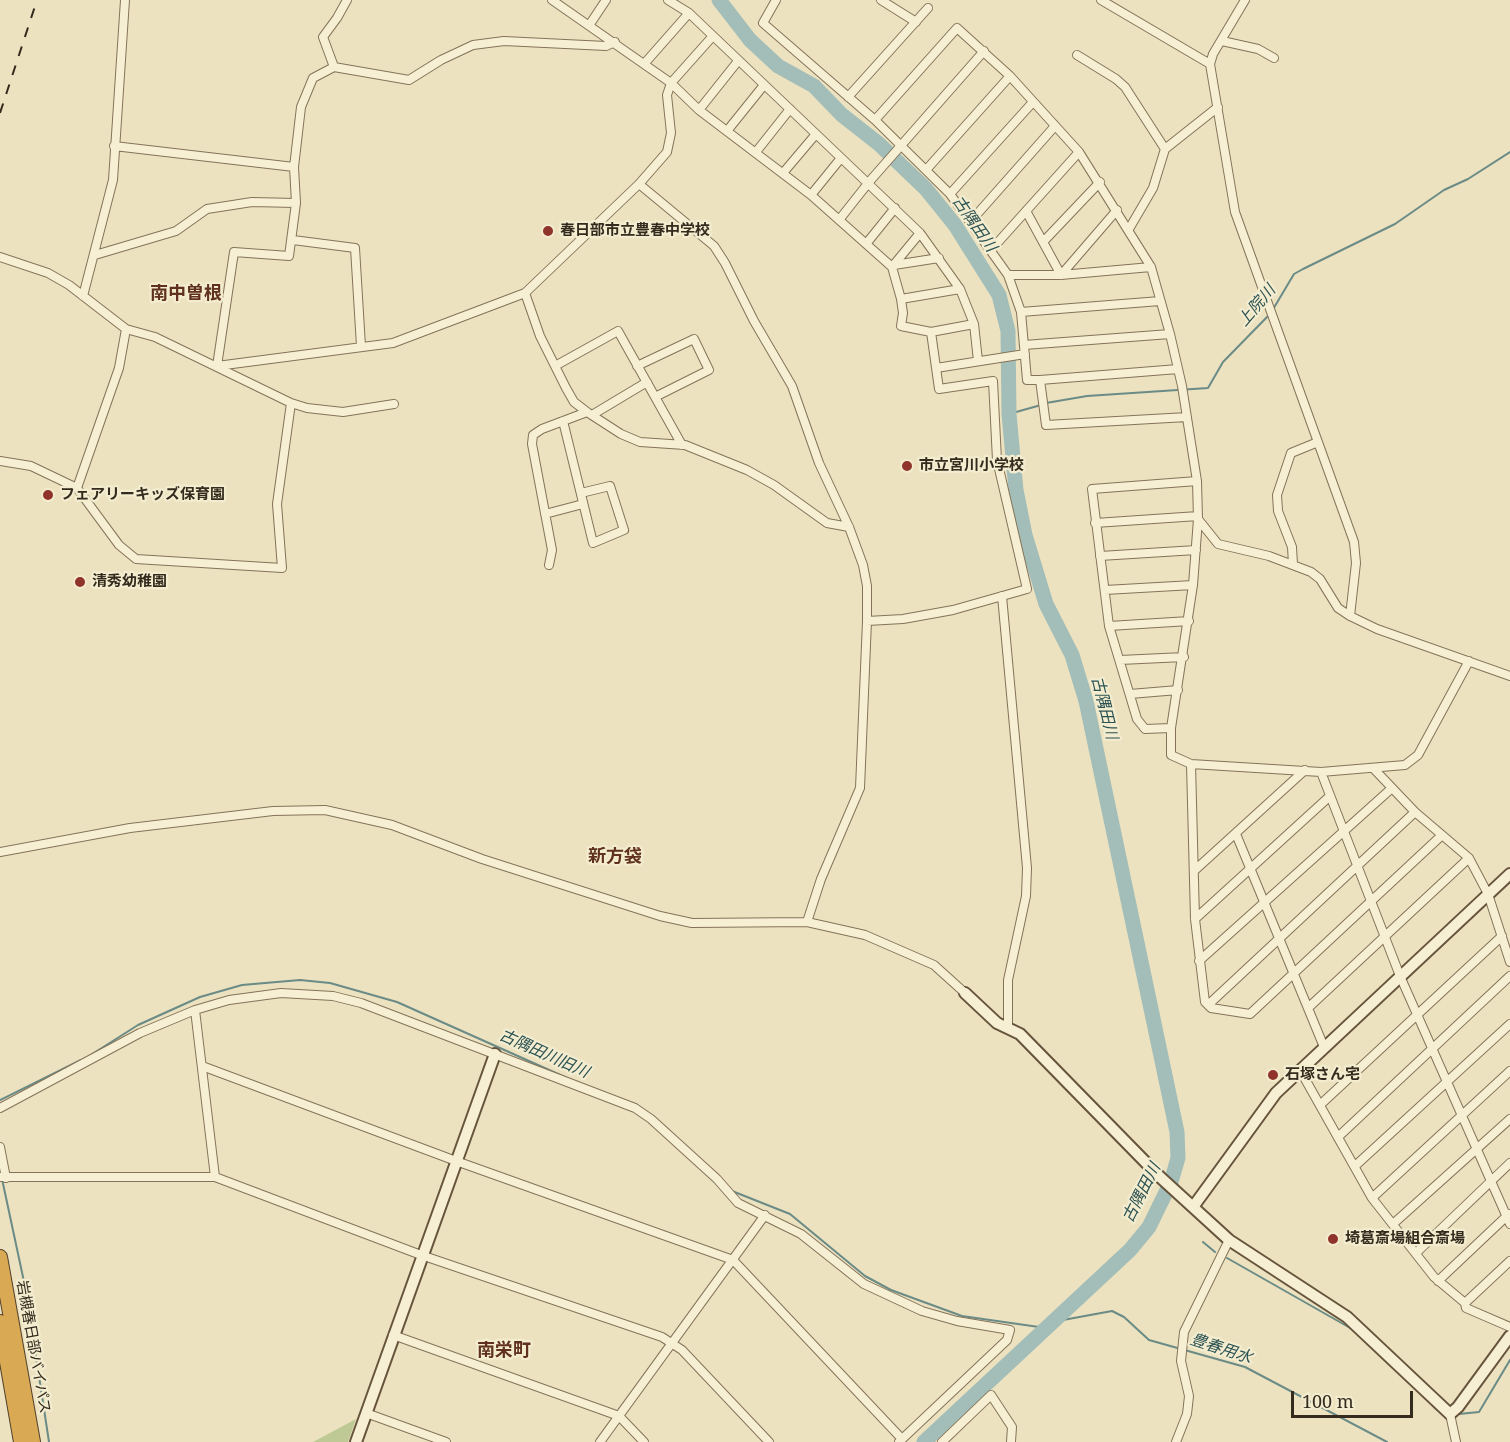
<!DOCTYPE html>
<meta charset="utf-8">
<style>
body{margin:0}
#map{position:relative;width:1510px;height:1442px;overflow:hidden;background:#ece2c0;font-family:"Noto Serif",serif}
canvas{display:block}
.scale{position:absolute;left:1291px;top:1391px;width:122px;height:27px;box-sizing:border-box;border:3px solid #342a1d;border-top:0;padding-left:8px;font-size:18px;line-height:21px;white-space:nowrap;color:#342a1d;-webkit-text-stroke:4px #f3eccf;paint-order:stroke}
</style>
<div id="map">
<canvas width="1510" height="1442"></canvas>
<div class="scale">100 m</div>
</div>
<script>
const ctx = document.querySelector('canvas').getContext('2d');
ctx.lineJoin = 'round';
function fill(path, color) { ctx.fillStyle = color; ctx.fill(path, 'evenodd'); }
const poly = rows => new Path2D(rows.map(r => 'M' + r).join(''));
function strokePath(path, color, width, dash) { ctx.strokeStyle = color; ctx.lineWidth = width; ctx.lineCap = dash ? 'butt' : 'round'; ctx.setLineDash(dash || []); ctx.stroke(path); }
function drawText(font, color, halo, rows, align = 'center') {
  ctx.font = font + ' "Noto Serif","Noto Sans JP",serif'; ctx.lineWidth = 4.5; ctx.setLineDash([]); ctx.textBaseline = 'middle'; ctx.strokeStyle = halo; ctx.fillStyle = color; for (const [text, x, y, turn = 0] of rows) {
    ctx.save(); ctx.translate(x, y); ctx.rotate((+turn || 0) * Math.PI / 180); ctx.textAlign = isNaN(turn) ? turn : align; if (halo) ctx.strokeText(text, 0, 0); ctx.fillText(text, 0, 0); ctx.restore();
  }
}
fill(poly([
 [356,1419,348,1442,313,1442]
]), '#bfc995');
strokePath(poly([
 [1272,311,1294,274,1303,269,1395,224,1444,190,1468,179,1510,152],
 [1046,403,1087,396,1208,388,1223,362,1269,315],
 [1009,414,1041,405],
 [86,1058,138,1025,200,997,242,985,300,980,330,983,397,1002,576,1082],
 [0,1100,81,1060],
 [2,1179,26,1291,49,1442],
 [732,1191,790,1214,865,1276,891,1290,962,1316,1046,1328,1063,1320,1112,1311,1124,1317,1149,1340,1245,1367,1387,1442],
 [1203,1242,1215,1252],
 [1227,1258,1352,1329],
 [1424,1396,1436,1409],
 [1459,1414,1479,1412,1510,1360]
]), '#6b8b86', 2);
strokePath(poly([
 [719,0,750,40,778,66,814,86,842,115,879,144,926,189,955,225,999,295,1008,331,1009,414,1016,490,1025,535,1046,604,1072,655,1086,701,1177,1132,1178,1158,1171,1182,1149,1227,1130,1250,924,1442]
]), '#a3beb8', 15);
const street = poly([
 [552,0,671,83,699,110,811,195,892,267,901,299,903,313,901,326,931,332,939,389,993,381,997,460,1027,589,953,610,903,619,867,621],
 [668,0,689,13,920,233,960,289,974,324],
 [776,0,763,23,875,120,950,194,1008,275,1021,312,1027,380,1040,380,1046,425,1187,417],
 [881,0,916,22],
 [1101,0,1210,64],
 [1245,0,1213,54,1210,64,1235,212,1354,542,1356,563,1350,616],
 [590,24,606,0],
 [1222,41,1258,49,1274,58],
 [1077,55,1116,79,1125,87,1165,149],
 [644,64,689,13],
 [334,67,323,37,337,18,347,0],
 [848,97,928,8],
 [699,110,738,61],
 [875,120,957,28,1010,76,1079,152,1151,267,1170,334,1182,386,1197,481,1198,519,1193,585,1171,728,1171,755,1191,764,1321,772,1405,765,1418,755,1469,661],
 [727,131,764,85],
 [114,146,294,167],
 [756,152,790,109],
 [926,170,1010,76],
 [783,173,816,134],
 [639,184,714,246,725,263,754,321,792,386,819,463,849,527,863,565,867,586,867,621,860,788,821,879,807,922],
 [950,194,1033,102],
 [811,195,841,158],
 [1026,211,1061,275,1117,210],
 [839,220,869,182,984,51],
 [971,221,1055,126],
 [1129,229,1153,188,1165,149,1218,107],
 [293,240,355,248,361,346],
 [1043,242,1100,182],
 [866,244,895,208],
 [991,250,1079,152],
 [95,255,176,231,207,209,252,202,296,203],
 [0,257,48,273,69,285,126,329,155,337,291,403,307,408,343,412,394,404],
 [894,265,939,258],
 [892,267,920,233],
 [1008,275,1061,275,1151,267],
 [525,293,540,336,566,388,574,402,587,412,621,434,640,442,685,445,747,470,774,485,827,523,849,527],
 [83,296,113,180,125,0],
 [901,299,960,289],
 [1021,312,1160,301],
 [931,332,974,324,978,361],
 [1024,345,1170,334],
 [217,366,234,252,289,256,296,203,294,167,301,107,313,78,334,67,409,80,441,60,473,45,504,41,606,46,615,42],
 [217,366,393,343,525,293,639,184,667,152,671,133,667,95,671,83,712,37],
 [555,366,618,331,682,445],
 [637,366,694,339,709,370,655,397],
 [936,368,1025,354],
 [1040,380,1178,369],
 [592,415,647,382],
 [563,421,593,543,624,530,610,486,581,493],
 [0,461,31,466,77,488,119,545,136,559,282,568,277,504,291,403],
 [77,488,119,368,126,329],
 [545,514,583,504],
 [1198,519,1218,544,1269,556,1311,572,1320,579,1338,608,1350,616,1377,629,1510,676],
 [1095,523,1198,516],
 [1100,556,1196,550],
 [1293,564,1292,547,1278,511,1277,495,1291,453,1318,442],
 [549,565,552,550,532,444,533,435,542,429,587,412],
 [1105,590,1193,585],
 [1002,596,1027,868,1026,896,1008,980,1008,1028],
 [1109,626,1189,621],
 [1120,660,1184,657],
 [1130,694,1178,690],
 [1171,728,1145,729,1137,719,1109,626,1092,489,1197,481],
 [1191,764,1195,919,1205,1002,1211,1008,1250,1014,1441,836],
 [1374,769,1415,812,1469,858,1488,894,1510,962],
 [1321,772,1400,976,1510,1224],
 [1236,834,1324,1047],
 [0,852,130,828,273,811,325,810,392,825,482,859,660,916,692,923,807,922,865,935,934,965,965,993],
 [1195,870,1305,770],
 [1195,919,1330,796],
 [1199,961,1392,788],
 [1208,1005,1415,812],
 [1308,1008,1469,858],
 [195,1010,215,1177],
 [202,1066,456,1161,733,1260,902,1439],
 [1300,1070,1372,1198,1434,1277,1465,1303,1466,1308,1510,1327],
 [1320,1105,1502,936],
 [0,1108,140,1033,195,1010,229,1000,281,993,333,996,361,1003,635,1108,651,1119,717,1179,738,1203,801,1234,864,1284,922,1311,957,1321,1010,1330,1007,1340,899,1442],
 [1338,1137,1510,976],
 [0,1147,6,1178],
 [1355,1166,1510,1024],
 [0,1177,215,1177,421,1255,662,1337,682,1350,769,1442],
 [1372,1198,1510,1071],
 [1393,1224,1510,1119],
 [1416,1253,1510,1163],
 [1438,1281,1509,1214],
 [1465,1303,1510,1261],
 [393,1335,619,1416,644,1442],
 [366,1413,446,1442],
 [1450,1414,1456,1442],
 [600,1442,765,1215],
 [942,1442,991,1395,1012,1427,1011,1442],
 [1176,1442,1187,1414,1189,1396,1181,1361,1184,1332,1229,1240]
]);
const secondary = poly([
 [965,993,997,1023,1020,1034,1160,1177,1229,1240,1347,1317,1450,1414,1458,1407,1510,1336],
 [1193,1207,1276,1093,1510,874],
 [356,1442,495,1054]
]);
const highway = poly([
 [0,1257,33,1442],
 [0,1322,21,1442]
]);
strokePath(street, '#847359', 10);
strokePath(secondary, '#66543c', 14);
strokePath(highway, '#52412d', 16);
strokePath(street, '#f7efd3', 8);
strokePath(secondary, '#f7efd3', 10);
strokePath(highway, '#d9a953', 14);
strokePath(poly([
 [0,113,37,0]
]), '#342a1d', 2, [10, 10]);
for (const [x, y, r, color] of [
 [548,231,6,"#90332b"],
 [907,466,6,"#90332b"],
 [48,495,6,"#90332b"],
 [80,582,6,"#90332b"],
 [1273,1075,6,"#90332b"],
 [1333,1239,6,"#90332b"]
]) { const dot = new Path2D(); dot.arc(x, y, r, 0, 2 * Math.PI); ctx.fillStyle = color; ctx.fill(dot); strokePath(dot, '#f3eccf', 2); }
drawText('bold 15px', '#342a1d', '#f3eccf', [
 ["春日部市立豊春中学校",560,231],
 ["市立宮川小学校",919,466],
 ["フェアリーキッズ保育園",60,495],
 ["清秀幼稚園",92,582],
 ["石塚さん宅",1285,1075],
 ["埼葛斎場組合斎場",1345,1239]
], 'left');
drawText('15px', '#342a1d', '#f3eccf', [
 ["岩槻春日部バイパス",33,1347,80]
]);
drawText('italic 16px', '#2c5353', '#f3eccf', [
 ["古隅田川",974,224,55],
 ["上院川",1257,306,-50],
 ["古隅田川",1104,708,76],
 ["古隅田川旧川",544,1054,24],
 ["古隅田川",1142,1193,-63],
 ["豊春用水",1221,1349,18]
]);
drawText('bold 18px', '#5f311e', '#f3eccf', [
 ["南中曽根",186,294],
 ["新方袋",615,857],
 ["南栄町",504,1351]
]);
</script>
